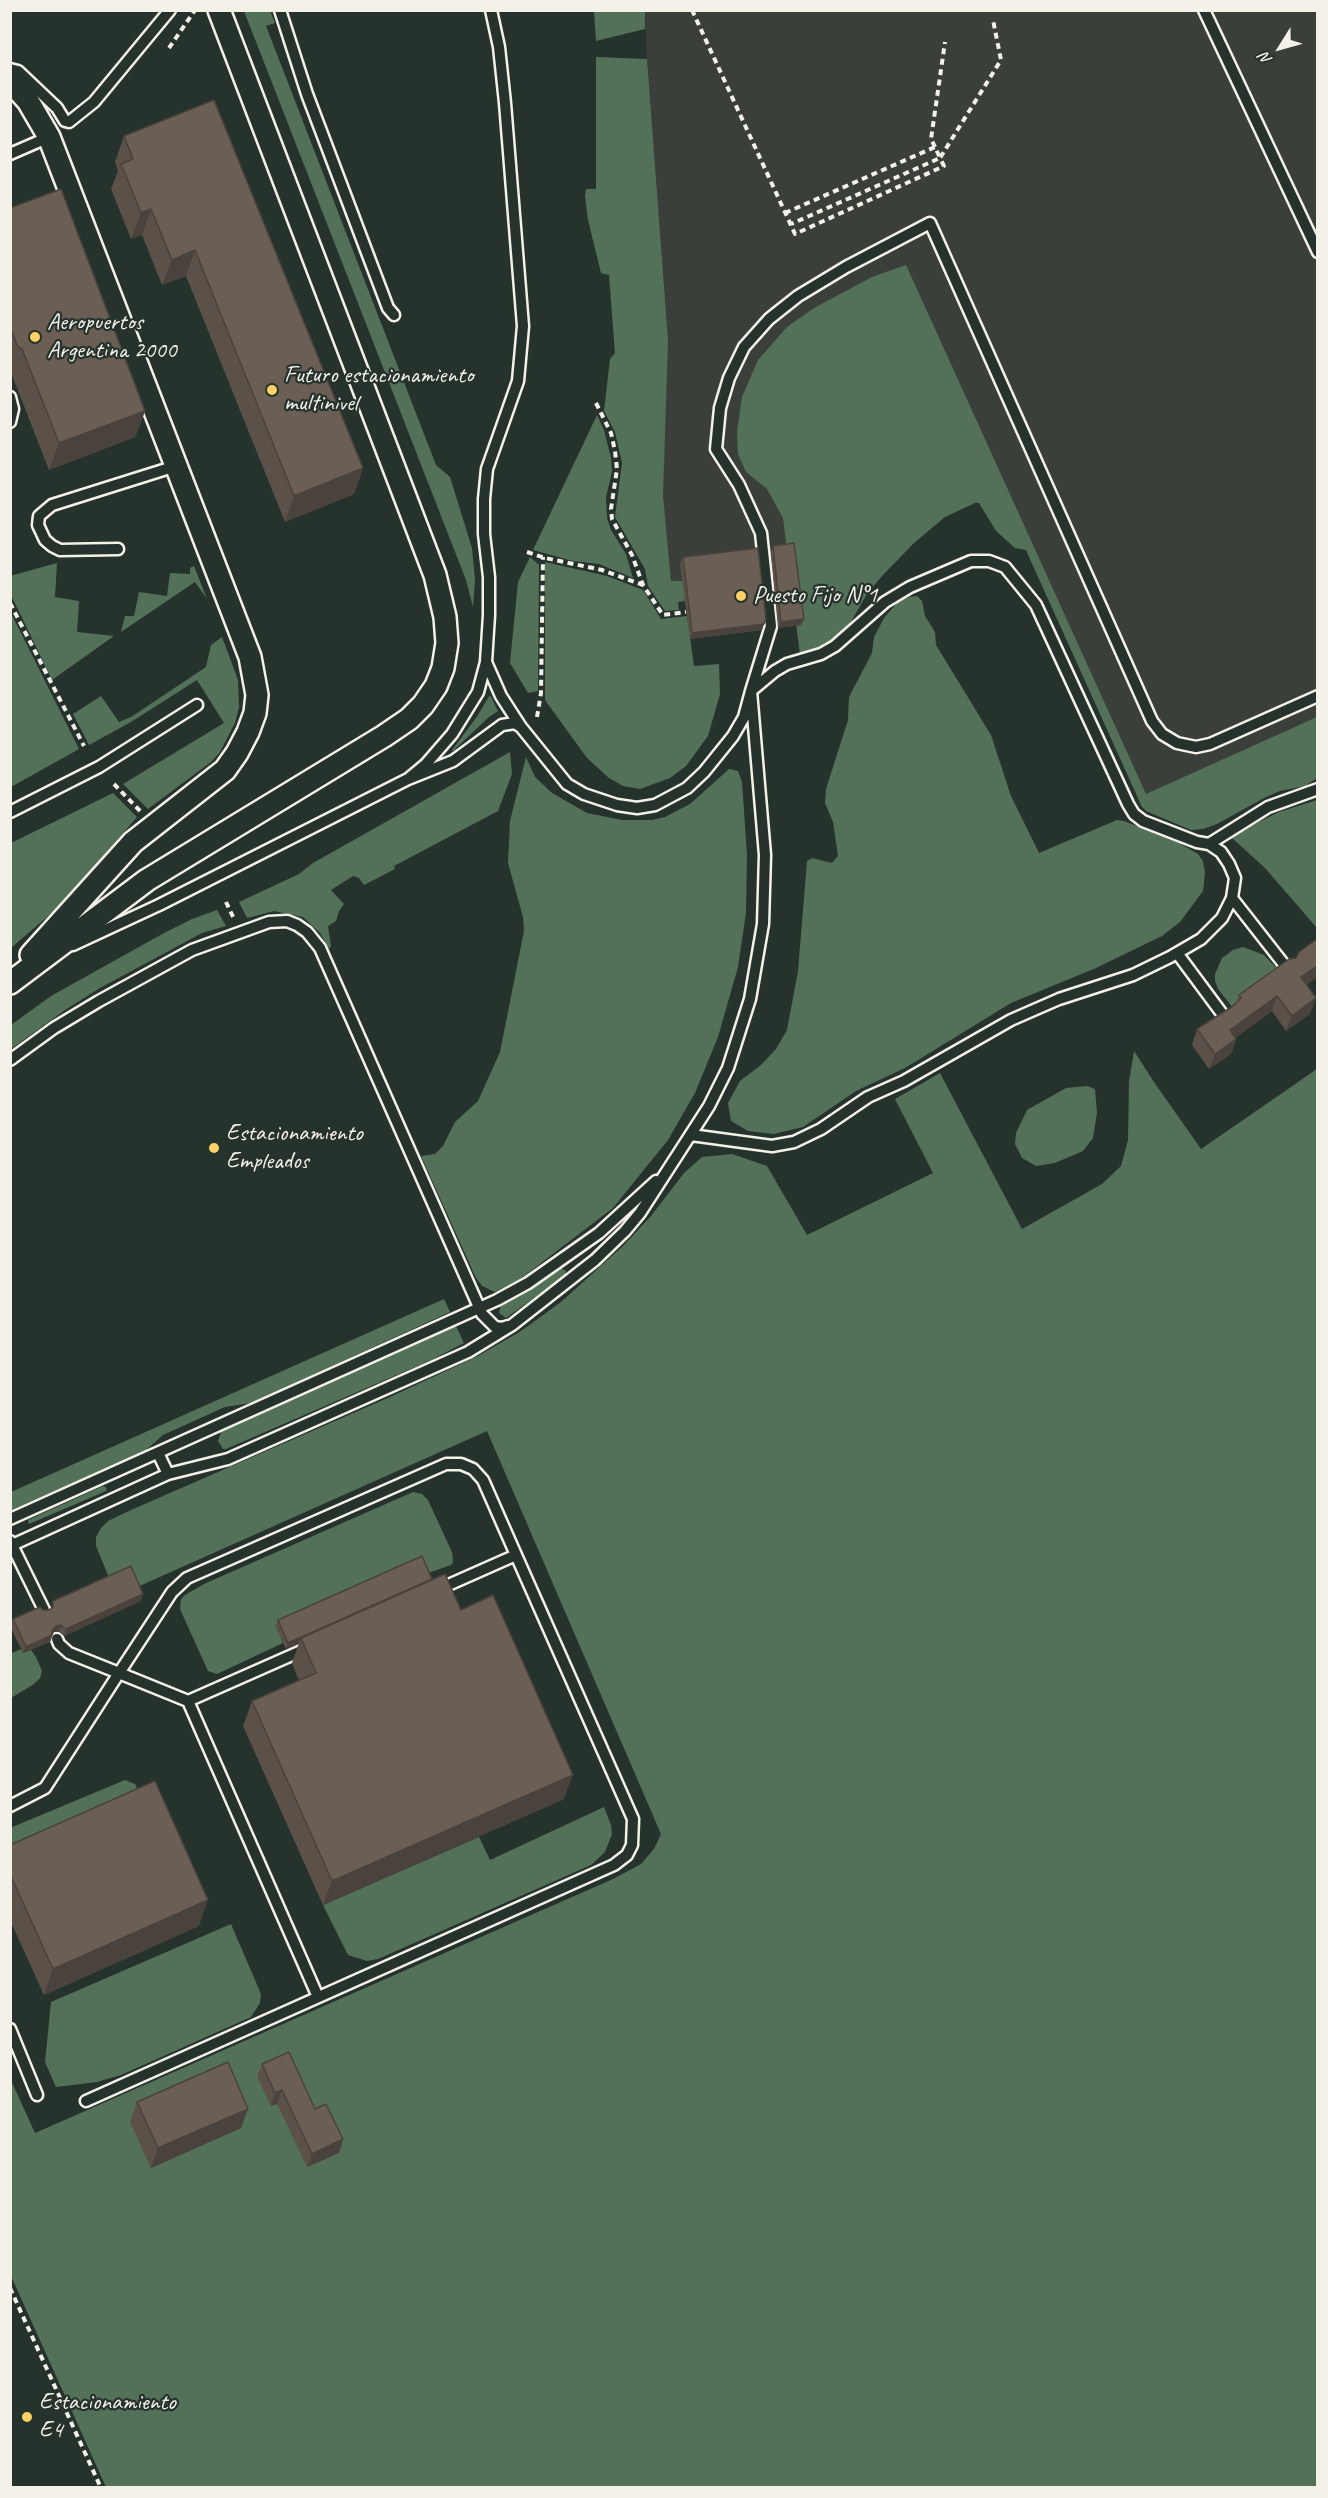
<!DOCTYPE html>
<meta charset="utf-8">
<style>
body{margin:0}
#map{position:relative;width:1328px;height:2498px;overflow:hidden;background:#26332d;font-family:Caveat,sans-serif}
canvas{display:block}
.frame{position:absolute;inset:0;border:12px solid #f4f1e8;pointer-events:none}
.north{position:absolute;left:1250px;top:18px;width:60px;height:60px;-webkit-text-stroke:4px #26332d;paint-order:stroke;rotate:233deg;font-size:16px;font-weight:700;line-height:24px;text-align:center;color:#f4f1e8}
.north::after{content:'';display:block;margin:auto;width:21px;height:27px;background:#f4f1e8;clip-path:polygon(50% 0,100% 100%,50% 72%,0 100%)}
</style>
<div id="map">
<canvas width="1328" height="2498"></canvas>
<div class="frame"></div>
<div class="north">N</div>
</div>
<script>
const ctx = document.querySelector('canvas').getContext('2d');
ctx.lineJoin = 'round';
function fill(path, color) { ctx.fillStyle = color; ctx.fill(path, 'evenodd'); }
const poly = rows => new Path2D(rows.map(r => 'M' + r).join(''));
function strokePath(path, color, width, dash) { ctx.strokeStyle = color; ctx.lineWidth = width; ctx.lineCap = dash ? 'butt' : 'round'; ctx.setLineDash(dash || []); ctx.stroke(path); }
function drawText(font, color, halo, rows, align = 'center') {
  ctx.font = font + ' Caveat,sans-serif'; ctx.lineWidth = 4.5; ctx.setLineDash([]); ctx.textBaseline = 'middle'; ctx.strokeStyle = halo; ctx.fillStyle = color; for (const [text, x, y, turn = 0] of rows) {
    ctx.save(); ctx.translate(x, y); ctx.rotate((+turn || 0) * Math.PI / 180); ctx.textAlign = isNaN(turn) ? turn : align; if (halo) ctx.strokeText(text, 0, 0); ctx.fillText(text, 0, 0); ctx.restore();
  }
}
fill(poly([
 [645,11,1317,11,1317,757,1142,807,901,275,826,589,768,594,671,582,663,495]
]), '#3a4039');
fill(poly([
 [244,11,270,11,275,23,266,26,436,465,450,477,472,548,475,580,473,607,466,580],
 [594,11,645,11,645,29,596,41],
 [596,57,647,59,668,341,663,495,671,581,683,581,685,601,678,602,679,610,665,611,648,586,645,569,615,517,622,463,615,432,604,411,610,359,615,353,609,275,601,273,588,220,585,196,586,189,596,189],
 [906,265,1146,794,1317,717,1317,778,1305,786,1280,791,1264,798,1217,824,1203,829,1191,830,1146,811,1142,807,1026,550,1015,548,996,531,979,503,975,503,945,517,914,543,882,576,867,594,848,627,832,642,800,655,783,518,767,489,746,472,738,454,737,432,742,397,758,360,787,327,814,308,872,277],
 [597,415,604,430,611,458,612,472,606,497,607,518,611,530,626,554,633,578,599,564,573,561,533,550],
 [530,557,539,565,538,691,528,693,510,663,518,582],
 [545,562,607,576,643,590,661,619,687,616,694,666,719,664,720,694,708,736,686,766,670,778,640,789,623,786,609,778,587,758,545,700],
 [57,563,55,597,79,601,77,632,114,636,52,680,11,595,10,576],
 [194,566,207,599,195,582,121,632,125,616,134,616,139,592,167,596,170,573,190,574,190,568],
 [917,596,922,601,925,616,935,632,936,645,991,735,1011,796,1039,853,1117,820,1124,821,1179,843,1198,854,1203,861,1205,873,1203,891,1180,922,1162,936,1096,968,1011,1003,905,1068,856,1091,803,1127,774,1134,748,1131,731,1121,728,1103,740,1081,761,1065,776,1049,787,1030,798,971,807,861,812,858,832,863,838,856,833,822,825,803,826,789,848,720,849,697,872,653,874,637,884,618,897,603,909,597],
 [10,611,79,749,11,787,10,787],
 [222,637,238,680,239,707,235,723,220,752,211,762,148,809,123,784,224,723,197,680,131,722,89,745,73,714,101,696,119,722,131,717,206,667,211,645],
 [490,695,498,711,489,717,453,751,452,750,476,718],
 [510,752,512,774,498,811,394,866,395,869,364,885,359,878,353,876,331,890,344,904,339,911,336,921,328,926,331,946,329,949,320,933,303,917,274,911,247,918,239,902,299,874,313,863],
 [526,757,535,777,552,793,587,813,622,820,652,820,665,817,690,804,729,769,738,771,742,782,747,855,746,913,738,967,718,1037,695,1093,668,1140,613,1208,519,1280,495,1292,482,1286,476,1278,421,1156,435,1154,443,1146,455,1122,478,1101,500,1052,524,931,523,917,508,863,510,821],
 [113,793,137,817,62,904,11,948,11,843],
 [1317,800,1317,928,1265,868,1232,838,1234,834,1279,812],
 [217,910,226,926,202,933,100,988,65,1010,11,1049,11,1025,51,996,164,933,192,919],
 [1243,947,1264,955,1281,973,1233,1008,1218,989,1215,981,1215,974,1222,958,1233,950],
 [1134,1051,1154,1082,1201,1149,1317,1069,1317,2487,106,2487,11,2276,10,2078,35,2133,613,1879,641,1864,654,1849,661,1834,487,1431,135,1588,110,1580,96,1546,96,1537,101,1528,108,1521,131,1510,390,1397,478,1356,521,1331,561,1302,624,1245,651,1216,684,1173,702,1157,732,1154,767,1166,807,1235,933,1173,895,1099,940,1073,1022,1229,1102,1184,1121,1166,1128,1140,1129,1082],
 [1087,1086,1095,1089,1097,1113,1093,1138,1083,1151,1055,1163,1036,1166,1022,1158,1015,1144,1016,1133,1027,1110,1066,1088],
 [561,1268,566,1271,565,1276,506,1318,499,1313,501,1305],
 [444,1299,450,1312,251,1403,225,1407,163,1435,145,1451,11,1510,11,1492],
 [456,1326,464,1343,431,1360,226,1449,223,1449,218,1441,221,1432],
 [103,1486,107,1488,106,1491,29,1524,28,1520],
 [413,1492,422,1494,428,1500,452,1552,453,1562,451,1565,276,1626,283,1643,217,1674,208,1671,180,1609,181,1599,185,1595,204,1584],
 [21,1649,23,1653,31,1650,36,1657,42,1671,40,1678,34,1684,11,1698,10,1654],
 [125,1780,135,1784,146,1807,11,1867,10,1828],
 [604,1807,611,1825,612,1834,605,1852,591,1865,378,1959,367,1961,348,1955,323,1905,479,1837,490,1860],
 [231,1924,261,1994,260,2003,251,2017,121,2075,97,2082,56,2087,45,2062,51,2002]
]), '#537159');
const lane = poly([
 [280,10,307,94,388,308,394,315],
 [1204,10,1318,252],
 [10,69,18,71,57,108,65,121,69,122,94,102,170,10],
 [10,154,49,137],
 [10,397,13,409,10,422],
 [118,549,60,550,52,546,45,540,38,525,39,516,52,505,176,466],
 [486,662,501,696,521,727,567,784,584,794,617,805,637,808,655,805,687,788,704,772,733,736,744,717,751,691,775,671,787,664,821,654,835,646,885,602,910,587,971,561,989,561,1005,567,1036,605,1128,804,1134,814,1143,821,1197,842,1209,844,1268,807,1318,789],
 [408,779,426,764,452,734,478,692,486,662,489,615,489,577,484,534,484,499,487,469,518,381,523,326,505,103,499,47,491,10],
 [10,812,99,767,197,705],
 [1232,898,1286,967],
 [73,945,159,905,408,779,453,761,502,725,515,723,521,727],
 [1177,953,1223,1015],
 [10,1060,54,1028,99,1001,192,950,269,922,287,921,297,925,307,932,320,948,482,1314,495,1327,502,1328,508,1326],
 [691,1135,772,1146,794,1142,821,1129,868,1097,904,1081,1011,1020,1059,999,1133,975,1170,957,1201,939,1222,918,1232,898,1235,878,1229,864,1221,852,1209,844],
 [158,1453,168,1474],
 [10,1519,497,1300,528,1283,599,1233,656,1181],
 [10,1541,44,1610],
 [10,1546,168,1474,228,1459,468,1352,512,1325,595,1260,625,1231,640,1213,709,1106,728,1068,750,999,763,924,765,855,751,691,771,626,761,533,739,485,716,449,720,408,729,378,744,347,769,319,798,296,846,267,930,223,1152,721,1162,734,1177,743,1196,747,1210,744,1318,696],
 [57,1639,59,1644,69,1653,119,1673,172,1592,187,1578,446,1464,461,1464,473,1469,483,1480,516,1555],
 [188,1701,318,1997],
 [10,1806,45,1788,119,1673,188,1701,308,1648],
 [10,2029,37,2095],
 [86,2101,614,1865,627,1855,632,1845,633,1819,516,1555,437,1590]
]);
const street = poly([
 [10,81,28,101,49,137,250,657,257,695,255,713,248,732,237,753,225,770,133,842,31,955],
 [10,983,147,880,384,736,409,719,423,705,436,686,443,668,447,643,445,617,435,575,219,10]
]);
strokePath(lane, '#f4f1e8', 15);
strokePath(street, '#f4f1e8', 26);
strokePath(poly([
 [692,10,795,234,944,166,940,158,1001,60,993,20],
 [169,48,195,10],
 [935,147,931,139,945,42],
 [785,213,935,147,940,158,791,224],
 [596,403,611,433,615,451,617,469,611,509,612,519,632,555,643,585,663,615,686,612],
 [527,552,545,558,602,570,643,585],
 [10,603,84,746],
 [537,717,541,693,543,557],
 [114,784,141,812],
 [226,902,234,919],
 [10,2288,101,2488]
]), '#f4f1e8', 4, [6, 4.5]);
strokePath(lane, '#26332d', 10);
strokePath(street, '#26332d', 21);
fill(poly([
 [124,136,363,468,354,494,285,522,186,276,162,285,142,235,131,239,111,189,118,171,115,162],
 [10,208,145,411,135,437,49,470,12,375,10,375],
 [773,546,804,619,801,625,778,628,771,552],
 [683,557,762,630,690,639,680,564],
 [1296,958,1317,977,1306,985,1310,1014,1286,1031,1272,1011,1235,1038,1236,1039,1231,1054,1209,1069,1192,1045,1197,1029,1233,1006,1236,1003,1239,995],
 [432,1579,431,1580,461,1610,564,1799,323,1905,243,1726,252,1701,299,1681,292,1663,299,1643,286,1649,275,1626,278,1620],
 [53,1601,141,1601,64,1636,59,1632,54,1632,50,1642,23,1653,10,1626,13,1619,43,1610,49,1610,51,1609],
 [10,1845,199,1926,44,1995,10,1920],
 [262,2064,315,2109,343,2139,339,2153,307,2167,277,2104,271,2106,257,2077],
 [137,2102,241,2128,151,2168,130,2122]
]), '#5b5149');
fill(poly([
 [151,209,142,235,131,239,141,213],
 [195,250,186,276,162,285,172,260],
 [145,411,135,437,49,470,59,443],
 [363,468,354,494,285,522,294,496],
 [804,619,801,625,778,628,781,622],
 [764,624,762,630,690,639,692,633],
 [1317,966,1317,977,1295,992,1301,977],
 [1277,996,1272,1011,1225,1046,1230,1030],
 [1316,998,1310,1014,1286,1031,1292,1016],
 [1236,1039,1231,1054,1209,1069,1215,1054],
 [432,1579,430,1585,301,1638,299,1643,286,1649,288,1643],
 [143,1594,141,1601,64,1636,66,1629],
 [61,1625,59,1632,54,1632,51,1636,52,1635,50,1642,23,1653,26,1647,52,1631,56,1626],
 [573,1775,564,1799,323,1905,332,1881],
 [208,1900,199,1926,44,1995,53,1969],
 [282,2090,277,2104,271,2106,275,2093],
 [248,2109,241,2128,151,2168,158,2148],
 [343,2139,339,2153,307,2167,312,2154]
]), '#4a423c');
const building = poly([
 [214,100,363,468,294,496,195,250,172,260,151,209,141,213,121,164,133,159,124,136,214,100],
 [61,189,145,411,59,443,22,349,18,347,10,327,10,208,61,189],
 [794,543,804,619,781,622,773,546,794,543],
 [758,548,766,619,764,624,692,633,683,557,758,548],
 [1317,939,1317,966,1301,977,1316,998,1292,1016,1277,996,1230,1030,1236,1039,1215,1054,1197,1029,1233,1006,1241,998,1239,995,1289,959,1296,958,1299,952,1317,939],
 [422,1556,432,1579,288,1643,278,1620,422,1556],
 [131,1566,143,1594,66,1629,61,1625,56,1626,52,1631,52,1635,26,1647,13,1619,40,1607,43,1610,49,1610,53,1607,53,1601,131,1566],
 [445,1574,461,1610,493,1595,573,1775,332,1881,252,1701,316,1673,301,1638,445,1574],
 [155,1781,208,1900,53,1969,10,1874,10,1845,155,1781],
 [289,2052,315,2109,326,2104,343,2139,312,2154,282,2090,275,2093,262,2064,289,2052],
 [228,2062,248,2109,158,2148,137,2102,228,2062]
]);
fill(building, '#6a5e55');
strokePath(building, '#4a423c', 1.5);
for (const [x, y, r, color] of [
 [35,337,6,"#ffd166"],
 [272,390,6,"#ffd166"],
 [741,596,6,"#ffd166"],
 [214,1148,6,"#ffd166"],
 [27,2417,6,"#ffd166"]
]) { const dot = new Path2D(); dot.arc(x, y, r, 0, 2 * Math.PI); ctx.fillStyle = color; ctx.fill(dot); strokePath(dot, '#26332d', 2); }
drawText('24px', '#f4f1e8', '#26332d', [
 ["Aeropuertos",47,323],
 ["Argentina 2000",47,351],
 ["Futuro estacionamiento",284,376],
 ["multinivel",284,404],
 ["Puesto Fijo N°1",753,596],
 ["Estacionamiento",226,1134],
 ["Empleados",226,1162],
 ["Estacionamiento",39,2403],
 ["E4",39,2431]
], 'left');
</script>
